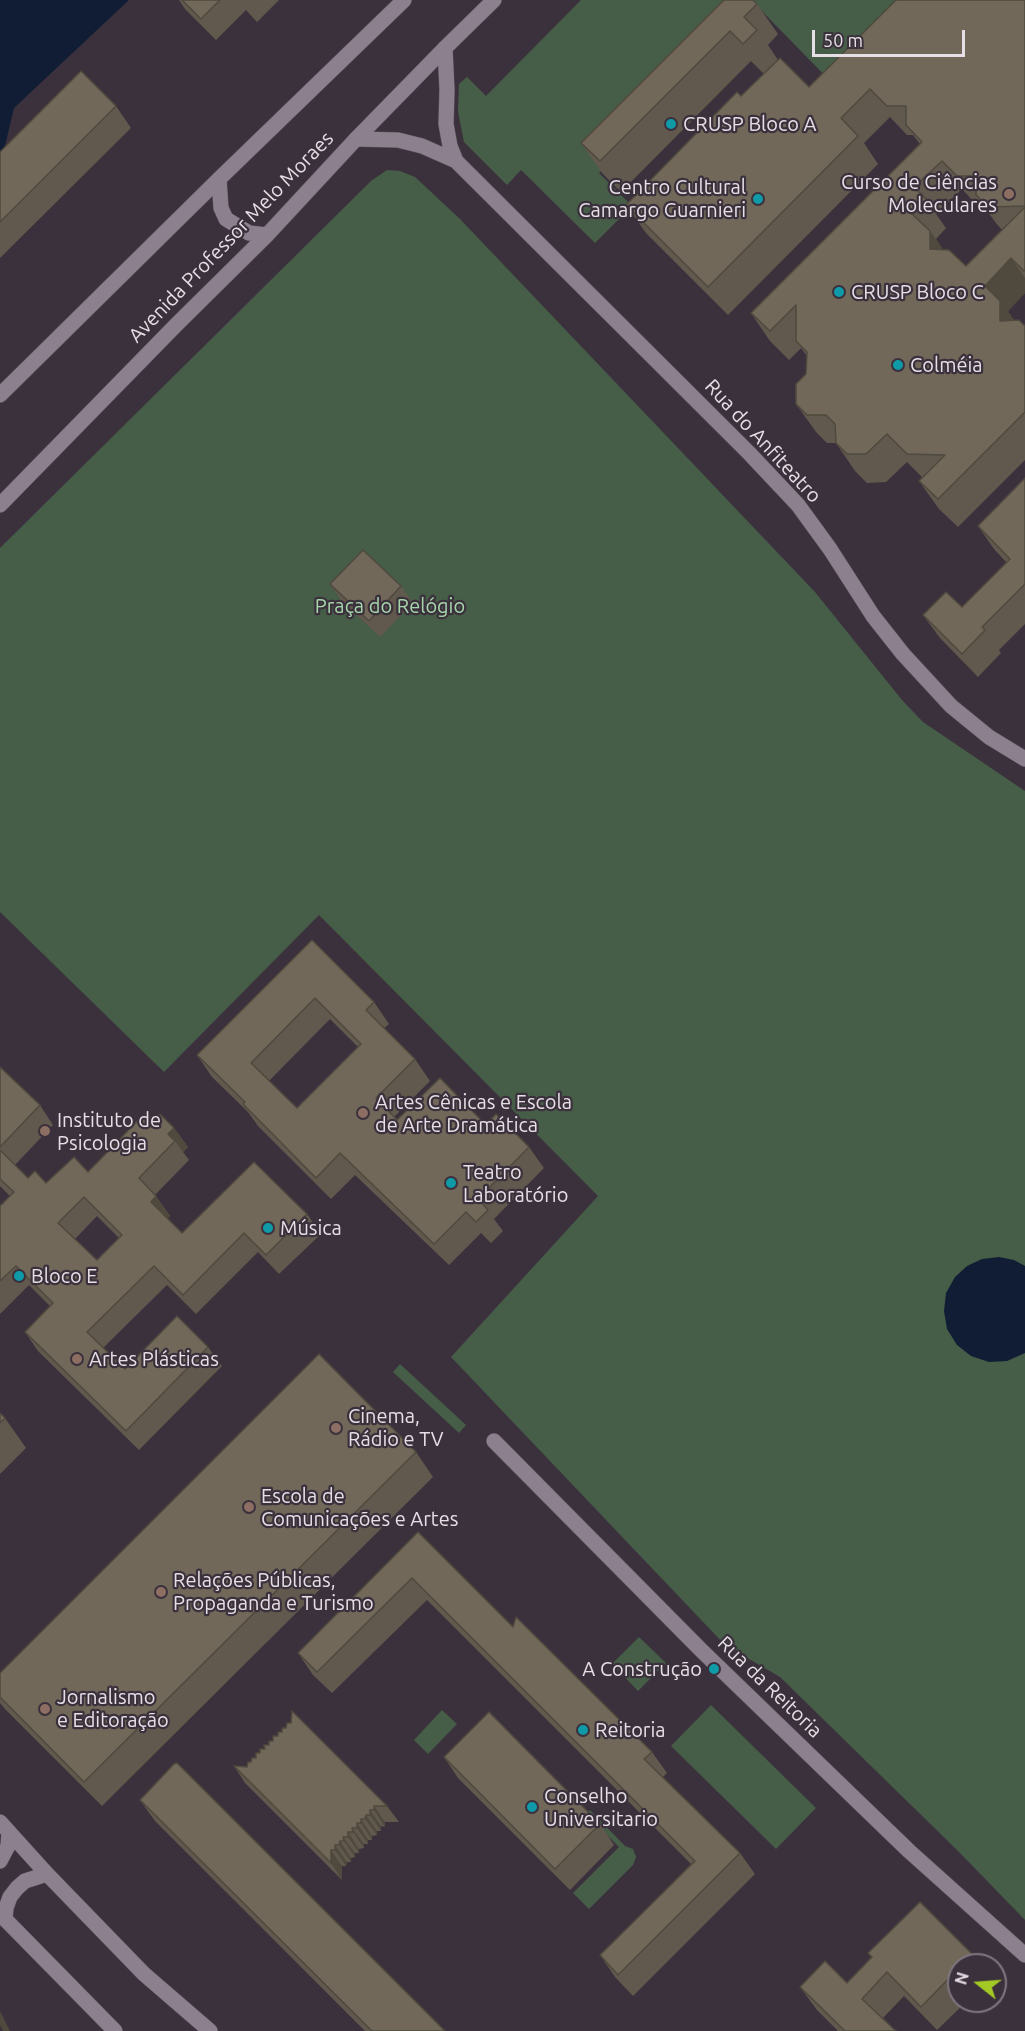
<!DOCTYPE html>
<meta charset="utf-8">
<style>
body{margin:0}
#map{position:relative;width:1025px;height:2031px;overflow:hidden;background:#3b313d;font-family:Ubuntu,sans-serif}
canvas{display:block}
.north{position:absolute;left:947px;top:1953px;width:60px;height:60px;box-sizing:border-box;background:#3b313d;border:2px solid #7f7781;border-radius:50%;rotate:287deg;font-size:16px;font-weight:700;line-height:24px;text-align:center;color:#e6dfe6}
.north::after{content:'';display:block;margin:auto;width:21px;height:27px;background:#a4c824;clip-path:polygon(50% 0,100% 100%,50% 72%,0 100%)}
.scale{position:absolute;left:812px;top:30px;width:153px;height:27px;box-sizing:border-box;border:3px solid #e6dfe6;border-top:0;padding-left:8px;font-size:18px;line-height:21px;white-space:nowrap;color:#e6dfe6;-webkit-text-stroke:4px #3b313d;paint-order:stroke}
</style>
<div id="map">
<canvas width="1025" height="2031"></canvas>
<div class="north">N</div>
<div class="scale">50 m</div>
</div>
<script>
const ctx = document.querySelector('canvas').getContext('2d');
ctx.lineJoin = 'round';
function fill(path, color) { ctx.fillStyle = color; ctx.fill(path, 'evenodd'); }
const poly = rows => new Path2D(rows.map(r => 'M' + r).join(''));
function strokePath(path, color, width, dash) { ctx.strokeStyle = color; ctx.lineWidth = width; ctx.lineCap = dash ? 'butt' : 'round'; ctx.setLineDash(dash || []); ctx.stroke(path); }
function drawText(font, color, halo, rows, align = 'center') {
  ctx.font = font + ' Ubuntu,sans-serif'; ctx.lineWidth = 4.5; ctx.setLineDash([]); ctx.textBaseline = 'middle'; ctx.strokeStyle = halo; ctx.fillStyle = color; for (const [text, x, y, turn = 0] of rows) {
    ctx.save(); ctx.translate(x, y); ctx.rotate((+turn || 0) * Math.PI / 180); ctx.textAlign = isNaN(turn) ? turn : align; if (halo) ctx.strokeText(text, 0, 0); ctx.fillText(text, 0, 0); ctx.restore();
  }
}
fill(poly([
 [581,0,722,0,745,23,599,173,632,206,595,243,521,170,507,185,464,142,458,112,459,84,467,77,486,96],
 [751,0,936,0,842,93],
 [387,170,400,171,415,177,460,219,815,592,902,700,923,722,1025,791,1025,1920,958,1851,780,1677,725,1645,451,1357,598,1196,319,915,164,1072,0,912,0,548,371,181],
 [400,1364,466,1425,459,1433,393,1372],
 [639,1637,666,1663,638,1691,612,1664],
 [711,1705,816,1808,776,1849,671,1746],
 [442,1710,457,1724,428,1754,414,1740],
 [590,1810,625,1846,633,1849,636,1857,633,1865,589,1909,573,1893,619,1847,586,1814]
]), '#465d48');
fill(poly([
 [0,0,129,0,14,108,4,150,0,154],
 [999,1257,1014,1260,1025,1266,1025,1353,1007,1361,989,1362,971,1356,957,1345,947,1329,944,1311,946,1293,955,1277,967,1266,982,1259]
]), '#101d34');
const minor = poly([
 [445,48,447,90,446,124,450,146,456,161,749,453,798,505,830,549,873,616,903,654,951,706,989,737,1025,759],
 [356,139,398,140,422,146,456,161],
 [494,1441,702,1651,909,1851,1025,1955]
]);
const tertiary = poly([
 [219,179,221,208,226,219,249,233,267,235],
 [0,395,219,179,404,0],
 [0,505,176,325,267,235,356,139,445,48,494,0],
 [0,1822,47,1874,144,1974,210,2031],
 [0,1861,8,1846,9,1832],
 [0,1914,115,2031],
 [5,1919,6,1908,10,1897,17,1888,25,1881,47,1874]
]);
strokePath(minor, '#59505a', 16);
strokePath(tertiary, '#59505a', 16);
strokePath(minor, '#8c808e', 15);
strokePath(tertiary, '#8c808e', 15);
fill(poly([
 [179,0,279,0,257,22,246,10,216,40,185,9],
 [1025,0,1025,293,1008,311,1014,321,1025,326,1025,460,958,527,939,509,919,481,922,477,907,462,886,482,867,483,855,471,836,443,827,443,816,432,796,404,806,374,807,356,801,348,789,360,770,341,751,313,920,144,913,135,907,135,890,117,864,143,878,164,728,315,646,233,626,205,764,74,751,61,621,192,602,173,581,143,757,4,778,34,768,45,778,60,809,87],
 [962,189,976,204,982,204,996,223,1002,230,966,266,943,250,936,239,946,228,936,214],
 [116,106,131,128,0,258,0,152],
 [1025,478,1025,624,999,650,1001,653,978,677,940,638,923,615,962,607,1007,563,994,549,978,526],
 [330,584,401,586,413,603,380,637,341,600],
 [312,940,374,1002,389,1024,384,1028,415,1059,430,1081,394,1117,397,1120,486,1125,529,1147,544,1168,494,1219,503,1231,491,1243,481,1233,449,1265,355,1175,331,1199,258,1126,248,1112,212,1077,197,1055],
 [330,1019,358,1047,297,1108,269,1081],
 [0,1067,40,1105,53,1125,15,1165,28,1178,46,1183,88,1172,155,1120,174,1128,188,1147,183,1152,189,1160,155,1195,170,1216,167,1218,182,1233,307,1214,321,1234,279,1274,258,1252,196,1314,167,1285,103,1348,125,1369,208,1347,222,1366,139,1450,38,1351,25,1332,50,1306,29,1285,0,1314,0,1206,10,1196,0,1186],
 [97,1216,119,1238,97,1260,75,1239],
 [0,1413,5,1418,26,1448,0,1474],
 [416,1452,433,1477,102,1806,5,1709,0,1703,0,1673],
 [418,1532,513,1627,652,1752,667,1773,663,1777,740,1853,755,1874,633,1996,615,1977,600,1955,691,1864,427,1600,332,1693,313,1675,298,1653],
 [278,1736,387,1806,399,1822,385,1822,385,1827,381,1826,381,1831,377,1831,377,1835,372,1836,372,1840,368,1840,368,1844,364,1844,364,1848,359,1849,359,1853,355,1853,355,1857,351,1858,351,1862,347,1862,346,1866,342,1866,342,1880,245,1783,234,1766,247,1767],
 [444,1757,600,1824,614,1845,570,1890,458,1778],
 [140,1800,445,2031,365,2031,155,1821],
 [868,1953,973,1955,980,1965,959,1965,959,2001,967,2001,937,2030,904,1996,883,2018,896,2031,838,2031,817,2010,800,1987,847,1983,871,1957]
]), '#61594d');
fill(poly([
 [930,231,950,259,930,249],
 [1011,258,1025,278,1025,293,1008,311,1020,329,1000,321,985,286],
 [174,1128,188,1147,183,1152,175,1141,168,1134],
 [156,1196,170,1216,165,1222,151,1202],
 [374,1806,385,1822,385,1827,374,1810],
 [370,1810,381,1826,381,1831,370,1815],
 [366,1815,377,1831,377,1835,365,1819],
 [361,1819,372,1836,372,1840,361,1823],
 [357,1823,368,1840,368,1844,357,1828],
 [352,1828,364,1844,364,1848,353,1832],
 [348,1832,359,1849,359,1853,348,1837],
 [343,1837,355,1853,355,1857,344,1841],
 [340,1841,351,1858,351,1862,339,1845],
 [335,1845,347,1862,346,1866,335,1850],
 [331,1850,342,1866,342,1880,331,1863],
 [0,2011,10,2031,3,2031,0,2025]
]), '#4f493e');
const building = poly([
 [182,0,220,0,201,19,182,0],
 [724,0,753,0,757,4,744,17,757,30,743,44,730,31,600,161,581,143,724,0],
 [896,0,1025,0,1025,206,988,207,976,195,976,176,957,176,942,161,914,187,927,200,912,214,930,231,930,249,949,250,966,266,1025,207,1025,270,1024,271,1011,258,985,286,1000,301,1000,321,1019,320,1025,326,1025,412,938,499,919,481,945,455,907,454,887,434,866,454,847,454,836,443,835,424,826,415,807,415,796,404,796,384,806,374,807,352,796,341,796,305,770,331,751,313,922,142,906,125,906,106,887,106,870,89,841,118,858,136,708,287,626,205,737,92,741,96,780,58,809,87,896,0],
 [81,71,116,106,0,222,0,152,81,71],
 [1025,478,1025,584,982,627,985,630,962,654,923,615,946,592,962,607,1010,559,978,526,1025,478],
 [363,550,401,586,369,621,330,584,363,550],
 [312,940,374,1002,366,1010,415,1059,376,1098,397,1120,440,1078,486,1125,496,1114,529,1147,478,1199,488,1210,476,1222,466,1212,434,1244,340,1153,316,1178,243,1104,245,1102,197,1055,312,940],
 [315,998,361,1044,297,1108,251,1063,315,998],
 [0,1067,40,1105,0,1147,0,1067],
 [146,1112,155,1120,160,1114,174,1128,168,1134,175,1141,139,1178,156,1196,151,1202,182,1233,254,1162,307,1214,266,1255,244,1233,183,1295,154,1266,87,1332,125,1369,177,1316,208,1347,126,1431,25,1332,53,1303,16,1266,0,1281,0,1206,14,1192,0,1179,0,1150,28,1178,35,1171,46,1183,74,1157,88,1172,146,1112],
 [84,1197,122,1235,97,1260,58,1223,84,1197],
 [319,1354,416,1452,84,1782,0,1697,0,1673,319,1354],
 [0,1413,5,1418,0,1423,0,1413],
 [418,1532,513,1627,516,1617,652,1752,644,1759,740,1853,618,1975,600,1955,695,1861,412,1578,317,1672,298,1653,418,1532],
 [292,1711,387,1806,374,1806,374,1810,370,1810,370,1815,366,1815,365,1819,361,1819,361,1823,357,1823,357,1828,352,1828,353,1832,348,1832,348,1837,343,1837,344,1841,340,1841,339,1845,335,1845,335,1850,331,1850,331,1863,234,1766,247,1767,248,1762,251,1762,252,1758,256,1758,256,1753,260,1753,260,1749,265,1749,264,1745,269,1745,269,1741,273,1741,273,1736,278,1736,278,1732,282,1732,282,1728,286,1728,287,1723,291,1723,292,1711],
 [489,1712,600,1824,555,1869,444,1757,489,1712],
 [177,1763,445,2031,372,2031,140,1800,174,1764,177,1763],
 [920,1902,973,1955,963,1965,959,1965,959,1968,921,2007,887,1972,862,1999,896,2031,845,2031,800,1987,825,1961,847,1983,872,1957,868,1953,920,1902]
]);
fill(building, '#716859');
strokePath(building, '#4f493e', 1.5);
for (const [x, y, r, color] of [
 [671,124,6,"#0f9aa8"],
 [1009,194,6,"#8d6e63"],
 [758,199,6,"#0f9aa8"],
 [839,292,6,"#0f9aa8"],
 [898,365,6,"#0f9aa8"],
 [363,1113,6,"#8d6e63"],
 [45,1131,6,"#8d6e63"],
 [451,1183,6,"#0f9aa8"],
 [268,1228,6,"#0f9aa8"],
 [19,1276,6,"#0f9aa8"],
 [77,1359,6,"#8d6e63"],
 [336,1428,6,"#8d6e63"],
 [249,1507,6,"#8d6e63"],
 [161,1592,6,"#8d6e63"],
 [714,1669,6,"#0f9aa8"],
 [45,1709,6,"#8d6e63"],
 [583,1730,6,"#0f9aa8"],
 [532,1807,6,"#0f9aa8"]
]) { const dot = new Path2D(); dot.arc(x, y, r, 0, 2 * Math.PI); ctx.fillStyle = color; ctx.fill(dot); strokePath(dot, '#3b313d', 2); }
drawText('20px', '#e6dfe6', '#3b313d', [
 ["CRUSP Bloco A",683,124],
 ["Curso de Ciências",997,182,"right"],
 ["Moleculares",997,205,"right"],
 ["Centro Cultural",746,187,"right"],
 ["Camargo Guarnieri",746,210,"right"],
 ["CRUSP Bloco C",851,292],
 ["Colméia",910,365],
 ["Artes Cênicas e Escola",375,1102],
 ["de Arte Dramática",375,1125],
 ["Instituto de",57,1120],
 ["Psicologia",57,1143],
 ["Teatro",463,1172],
 ["Laboratório",463,1195],
 ["Música",280,1228],
 ["Bloco E",31,1276],
 ["Artes Plásticas",89,1359],
 ["Cinema,",348,1416],
 ["Rádio e TV",348,1439],
 ["Escola de",261,1496],
 ["Comunicações e Artes",261,1519],
 ["Relações Públicas,",173,1580],
 ["Propaganda e Turismo",173,1603],
 ["A Construção",702,1669,"right"],
 ["Jornalismo",57,1697],
 ["e Editoração",57,1720],
 ["Reitoria",595,1730],
 ["Conselho",544,1796],
 ["Universitario",544,1819]
], 'left');
drawText('20px', '#e6dfe6', '#3b313d', [
 ["Avenida Professor Melo Moraes",231,237,-46],
 ["Rua do Anfiteatro",763,441,47],
 ["Rua da Reitoria",770,1687,44]
]);
drawText('20px', '#a6d6aa', '#3b313d', [
 ["Praça do Relógio",390,606]
]);
</script>
